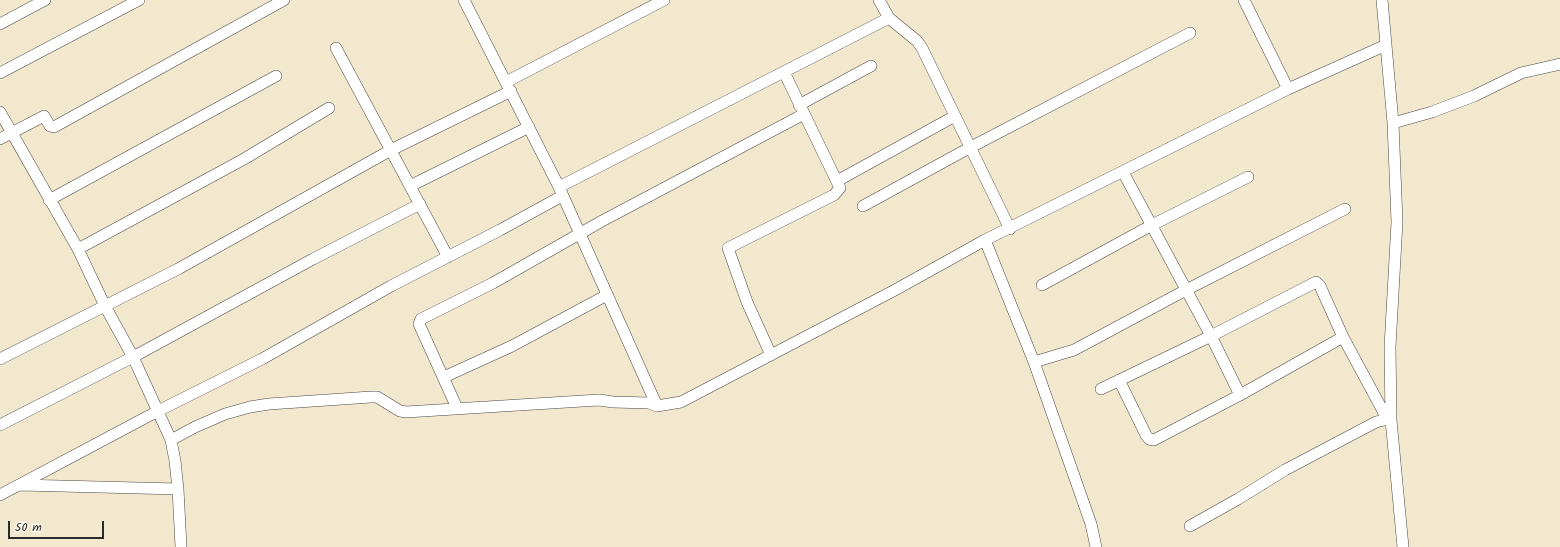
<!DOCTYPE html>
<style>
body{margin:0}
#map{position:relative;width:1560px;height:547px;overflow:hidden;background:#f2e8ce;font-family:Kalam,sans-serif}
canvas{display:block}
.scale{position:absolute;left:8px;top:521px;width:96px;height:18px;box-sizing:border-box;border:2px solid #2b2b2b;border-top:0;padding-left:5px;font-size:12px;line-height:14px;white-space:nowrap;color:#2b2b2b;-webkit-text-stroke:3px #fbf7ec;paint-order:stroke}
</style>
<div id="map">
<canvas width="1560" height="547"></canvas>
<div class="scale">50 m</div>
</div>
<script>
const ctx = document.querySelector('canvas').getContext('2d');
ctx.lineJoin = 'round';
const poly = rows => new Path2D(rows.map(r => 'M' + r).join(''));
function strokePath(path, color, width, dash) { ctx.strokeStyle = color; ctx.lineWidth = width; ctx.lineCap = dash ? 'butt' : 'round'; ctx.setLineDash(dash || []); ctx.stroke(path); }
const minor = poly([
 [464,0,559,187,657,406],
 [879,0,889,18,917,41,922,48,1010,229],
 [1244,0,1288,89],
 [1382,0,1393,123,1397,222,1390,347,1391,420,1403,547],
 [0,24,45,0],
 [336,48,448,257],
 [0,73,139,0],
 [506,82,664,0],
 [799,105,871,66],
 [0,112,78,249,105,306,133,357,171,440,175,461,178,489,181,547],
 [1393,123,1432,112,1474,96,1521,73,1560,64],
 [0,139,44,116,50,126,54,127,284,0],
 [1123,172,1211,336,1240,395],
 [837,181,955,116],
 [410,186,529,127],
 [559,187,889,18],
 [49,200,276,76],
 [863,206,971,147,1190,33],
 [985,240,1034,362,1091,524,1096,547],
 [78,249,244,159,329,108],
 [1042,285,1152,225,1248,177],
 [771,355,747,302,728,248,834,195,840,188,784,72],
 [0,359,178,269,391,150,511,91],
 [1034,362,1074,350,1186,290,1345,209],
 [444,377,512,346,607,295],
 [1119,380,1146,435,1149,439,1154,440,1240,395,1343,337],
 [1101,389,1211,336,1316,282,1320,286,1343,337,1384,413,1384,420],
 [457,408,419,324,421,319,493,283,602,221,804,114],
 [0,425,133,357,313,259,420,204],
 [171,440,195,427,225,414,250,407,269,404,371,397,377,397,400,411,406,412,599,400,613,402,649,403,657,406,681,402,895,290,985,240,1288,89,1386,45],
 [20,485,178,489],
 [0,495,158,411,262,359,391,286,500,230,562,196],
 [1190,526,1238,499,1285,470,1376,422,1384,420,1390,420]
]);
strokePath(minor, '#494743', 12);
strokePath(minor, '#fff', 11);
</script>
